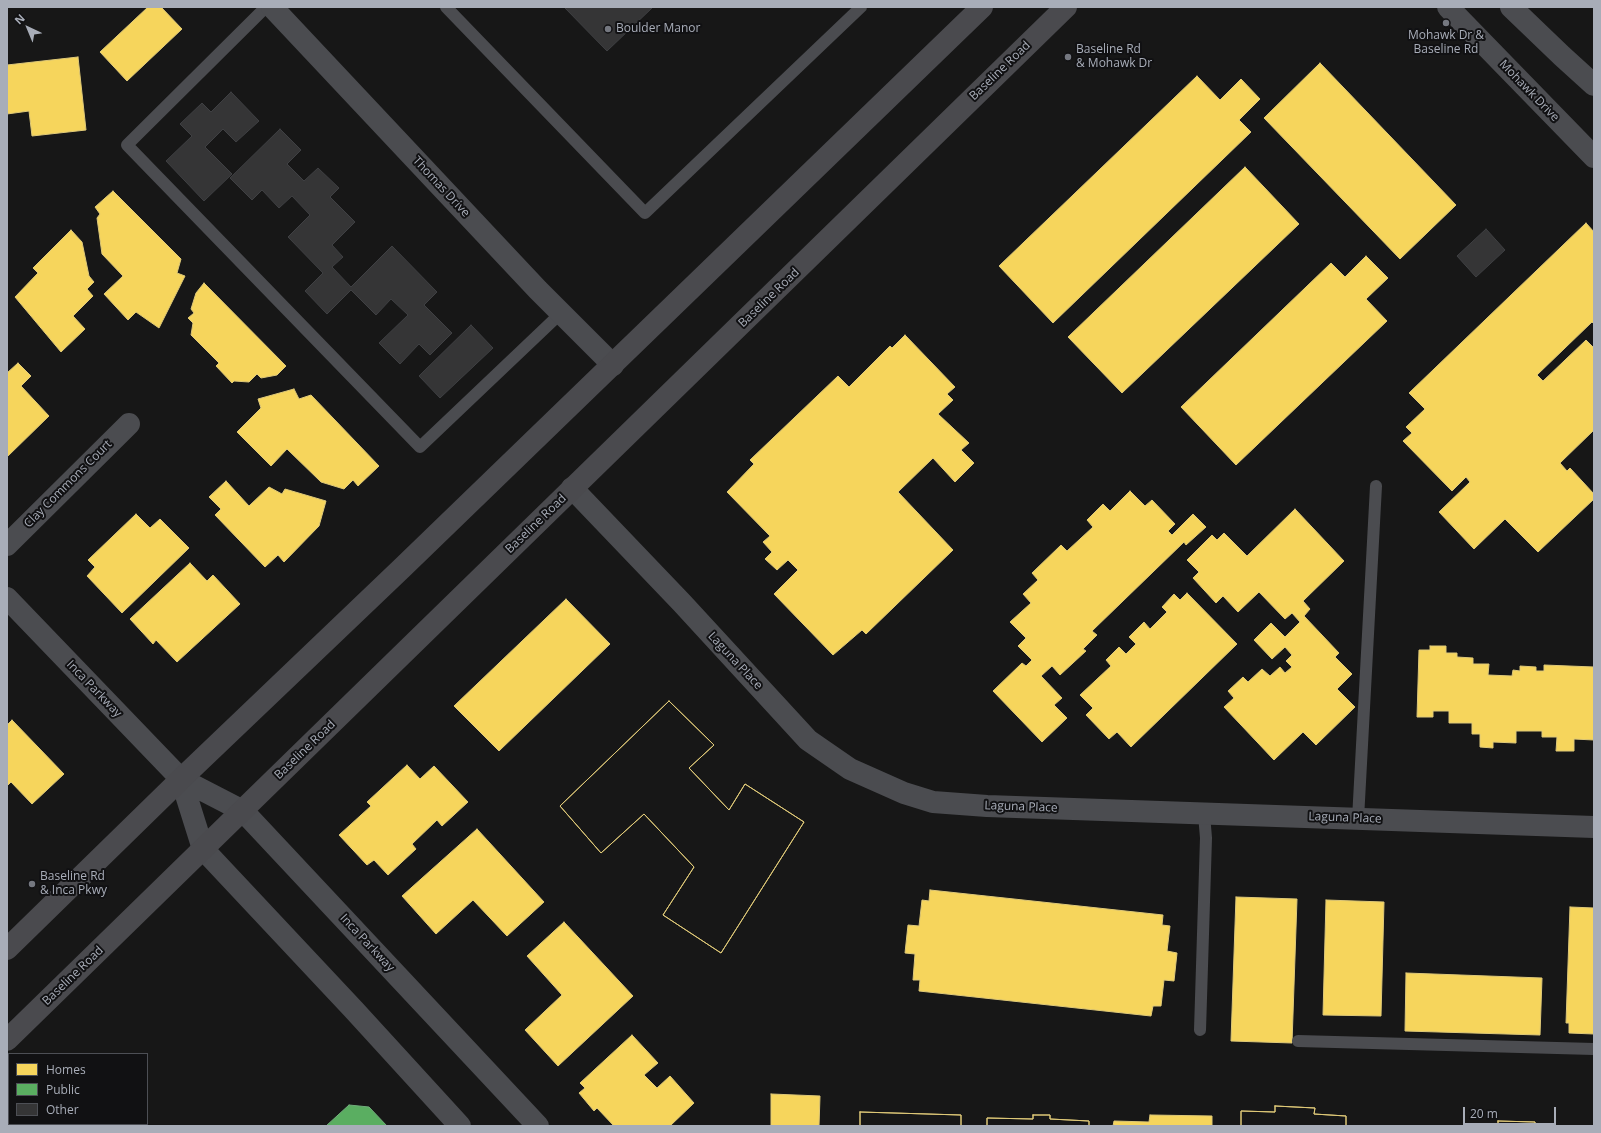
<!DOCTYPE html>
<style>
body{margin:0}
#map{position:relative;width:1601px;height:1133px;overflow:hidden;background:#171717;font-family:"Open Sans",sans-serif}
canvas{display:block}
.frame{position:absolute;inset:0;border:8px solid #a8adb8;pointer-events:none}
.legend{position:absolute;left:8px;top:1053px;width:140px;height:72px;box-sizing:border-box;background:#111113;border:1px solid #4d4f55;margin:0;padding:5px 7px;list-style:none;font-size:12px;color:#a8adb8}
.legend li{display:flex;align-items:center;gap:8px;height:20px}
.legend b{width:20px;border:1px solid #4d4f55}
.north{position:absolute;left:8px;top:8px;width:40px;height:40px;-webkit-text-stroke:3px #111113;paint-order:stroke;rotate:316deg;font-size:11px;font-weight:700;line-height:16px;text-align:center;color:#a8adb8}
.north::after{content:'';display:block;margin:auto;width:14px;height:18px;background:#a8adb8;clip-path:polygon(50% 0,100% 100%,50% 72%,0 100%)}
.scale{position:absolute;left:1463px;top:1107px;width:93px;height:18px;box-sizing:border-box;border:2px solid #a8adb8;border-top:0;padding-left:5px;font-size:12px;line-height:14px;white-space:nowrap;color:#a8adb8;-webkit-text-stroke:3px #111113;paint-order:stroke}
</style>
<div id="map">
<canvas width="1601" height="1133"></canvas>
<div class="frame"></div>
<ul class="legend">
<li><b style="height:11px;background:#f6d55c"></b>Homes</li>
<li><b style="height:11px;background:#5aae61"></b>Public</li>
<li><b style="height:11px;background:#353536"></b>Other</li>
</ul>
<div class="north">N</div>
<div class="scale">20 m</div>
</div>
<script>
const ctx = document.querySelector('canvas').getContext('2d');
ctx.lineJoin = 'round';
function fill(path, color) { ctx.fillStyle = color; ctx.fill(path, 'evenodd'); }
const poly = rows => new Path2D(rows.map(r => 'M' + r).join(''));
function strokePath(path, color, width, dash) { ctx.strokeStyle = color; ctx.lineWidth = width; ctx.lineCap = dash ? 'butt' : 'round'; ctx.setLineDash(dash || []); ctx.stroke(path); }
function drawText(font, color, halo, rows, align = 'center') {
  ctx.font = font + ' "Open Sans",sans-serif'; ctx.lineWidth = 4; ctx.setLineDash([]); ctx.textBaseline = 'middle'; ctx.strokeStyle = halo; ctx.fillStyle = color; for (const [text, x, y, turn = 0] of rows) {
    ctx.save(); ctx.translate(x, y); ctx.rotate((+turn || 0) * Math.PI / 180); ctx.textAlign = isNaN(turn) ? turn : align; if (halo) ctx.strokeText(text, 0, 0); ctx.fillText(text, 0, 0); ctx.restore();
  }
}
const homes = poly([
 [148,7,161,7,182,29,127,81,100,52,148,7],
 [78,57,86,130,32,136,29,111,7,114,7,65,78,57],
 [1320,63,1456,205,1400,259,1264,118,1320,63],
 [1197,76,1220,100,1241,79,1260,99,1239,120,1251,132,1053,323,999,266,1197,76],
 [1245,167,1299,224,1122,393,1068,337,1245,167],
 [113,191,181,259,177,273,185,276,159,328,136,312,128,320,104,294,123,276,102,254,97,218,100,214,95,207,113,191],
 [1586,223,1594,232,1594,324,1592,322,1537,375,1543,381,1586,340,1594,348,1594,430,1560,463,1567,471,1570,468,1594,494,1594,499,1538,552,1505,519,1474,549,1439,512,1470,482,1466,477,1452,491,1403,441,1412,433,1406,427,1425,409,1409,393,1586,223],
 [71,230,82,242,89,276,94,282,87,289,93,296,73,316,85,329,61,352,15,297,38,273,33,268,71,230],
 [1366,256,1388,278,1366,299,1387,321,1236,465,1181,407,1331,263,1345,277,1366,256],
 [204,283,286,366,277,375,261,378,257,374,249,382,234,381,232,383,216,366,219,363,191,335,193,323,188,318,194,313,191,309,196,293,204,283],
 [905,335,955,387,947,394,953,400,938,414,969,443,961,450,974,463,955,482,933,458,898,492,953,550,866,634,862,630,833,655,774,594,798,570,788,560,777,570,765,559,772,552,763,542,770,536,727,492,754,464,750,460,838,376,849,387,890,346,892,348,905,335],
 [18,363,31,376,21,386,49,416,7,457,7,373,18,363],
 [294,389,299,399,311,395,379,466,358,486,353,480,344,489,321,482,287,449,271,466,237,432,261,408,258,399,294,389],
 [226,481,249,506,269,487,282,494,285,489,326,501,319,526,284,562,278,555,265,567,215,515,221,509,209,497,226,481],
 [1130,491,1145,506,1152,500,1175,524,1168,531,1172,535,1193,514,1206,527,1186,545,1184,542,1092,631,1097,635,1083,649,1086,651,1060,675,1052,666,1041,676,1062,698,1054,705,1067,718,1042,742,993,691,1022,663,1026,666,1032,660,1018,646,1026,638,1010,622,1031,603,1023,594,1038,580,1032,573,1061,545,1067,551,1093,527,1087,520,1103,504,1110,511,1130,491],
 [1295,509,1344,561,1303,601,1310,609,1304,616,1339,653,1335,657,1352,674,1337,689,1355,707,1316,745,1303,732,1274,760,1224,707,1234,698,1228,691,1243,677,1248,682,1262,669,1270,676,1280,667,1285,673,1292,667,1286,661,1292,655,1285,647,1272,659,1254,640,1271,623,1285,637,1300,622,1292,613,1285,619,1259,592,1238,612,1223,596,1216,603,1193,578,1199,572,1187,560,1212,535,1217,540,1224,533,1247,556,1295,509],
 [136,514,150,528,160,519,189,548,122,613,87,576,95,567,88,560,136,514],
 [190,563,207,581,213,575,240,604,177,662,156,640,153,644,130,619,190,563],
 [1187,593,1237,644,1131,747,1117,732,1109,739,1086,715,1093,708,1080,695,1111,666,1106,660,1119,647,1126,654,1136,644,1129,637,1144,622,1150,629,1167,612,1162,607,1174,594,1180,600,1187,593],
 [566,599,610,644,499,751,454,706,566,599],
 [1430,646,1446,646,1446,653,1457,653,1457,657,1473,658,1473,664,1489,664,1488,675,1512,676,1513,670,1520,671,1520,666,1536,667,1536,671,1544,671,1544,665,1594,667,1594,740,1574,739,1574,751,1556,751,1557,737,1542,737,1542,731,1516,731,1516,743,1493,742,1493,748,1480,747,1480,734,1472,734,1472,723,1449,723,1449,711,1433,711,1433,717,1417,717,1419,650,1430,650,1430,646],
 [669,701,714,745,689,768,729,810,745,784,804,822,721,953,663,915,694,867,644,814,601,853,560,806,669,701],
 [669,701,714,745,689,768,729,810,745,784,804,822,721,953,663,915,694,867,644,814,601,853,560,806,669,701],
 [12,720,64,774,32,804,11,782,7,786,7,725,12,720],
 [407,765,420,779,434,766,468,802,442,826,437,820,412,844,416,849,388,875,374,860,367,865,339,835,371,806,367,802,407,765],
 [477,829,544,902,507,936,473,900,436,934,402,896,477,829],
 [930,890,1163,915,1162,925,1170,926,1167,951,1177,953,1174,981,1164,980,1161,1006,1153,1006,1151,1016,919,991,920,980,913,980,915,954,905,953,908,925,919,926,922,900,929,901,930,890],
 [1236,897,1297,899,1292,1043,1231,1041,1236,897],
 [1326,900,1384,902,1381,1016,1323,1015,1326,900],
 [1570,907,1594,908,1594,1034,1569,1033,1569,1023,1566,1023,1570,907],
 [564,922,633,996,558,1066,525,1030,562,995,527,956,564,922],
 [1406,973,1542,978,1540,1035,1405,1031,1406,973],
 [632,1035,658,1063,644,1075,657,1088,670,1076,694,1103,670,1126,614,1126,597,1108,594,1111,579,1093,585,1088,580,1083,632,1035],
 [771,1094,820,1096,819,1126,771,1126,771,1094],
 [1275,1106,1315,1108,1314,1114,1346,1116,1346,1126,1241,1126,1241,1111,1275,1112,1275,1106],
 [1275,1106,1315,1108,1314,1114,1346,1116,1346,1126,1241,1126,1241,1111,1275,1112,1275,1106],
 [860,1112,961,1115,961,1126,860,1126,860,1112],
 [860,1112,961,1115,961,1126,860,1126,860,1112],
 [1033,1115,1050,1115,1050,1119,1089,1121,1089,1126,987,1126,987,1118,1033,1119,1033,1115],
 [1033,1115,1050,1115,1050,1119,1089,1121,1089,1126,987,1126,987,1118,1033,1119,1033,1115],
 [1150,1115,1212,1116,1212,1126,1113,1126,1114,1121,1149,1122,1150,1115],
 [1498,1121,1535,1122,1535,1126,1498,1126,1498,1121],
 [1498,1121,1535,1122,1535,1126,1498,1126,1498,1121]
]);
fill(homes, '#f6d55c');
strokePath(homes, '#dfc978', 1);
const public = poly([
 [349,1105,369,1107,387,1126,326,1126,349,1105]
]);
fill(public, '#5aae61');
strokePath(public, '#71ae7b', 1);
const building = poly([
 [564,7,653,7,607,51,564,7],
 [231,92,259,121,236,142,223,129,205,147,232,174,204,201,166,161,192,136,180,124,202,103,211,112,231,92],
 [280,129,301,150,287,164,304,181,318,168,339,188,330,197,355,222,332,245,343,257,332,267,351,287,392,246,437,292,424,305,452,333,430,355,419,344,400,364,379,343,408,315,391,299,376,315,351,290,327,314,305,291,323,273,288,237,310,215,292,196,279,208,262,190,252,200,230,178,280,129],
 [1486,229,1505,250,1476,277,1457,256,1486,229],
 [471,325,493,348,440,398,419,376,471,325]
]);
fill(building, '#353536');
strokePath(building, '#3f4043', 1);
strokePath(poly([
 [266,7,127,145,420,447,561,313],
 [446,7,645,213,861,7],
 [1358,819,1376,486],
 [1200,1030,1206,838,1204,814],
 [1298,1041,1594,1049]
]), '#4b4c50', 12);
strokePath(poly([
 [272,7,538,290,613,365],
 [1448,7,1594,157],
 [1511,7,1562,56,1594,85],
 [572,488,682,603,808,740,850,769,904,793,933,802,987,806,1594,827],
 [7,545,129,424],
 [7,598,181,779,243,811,538,1126],
 [181,779,203,849,354,1010,460,1126]
]), '#4b4c50', 22);
strokePath(poly([
 [7,949,181,779,402,568,982,7],
 [7,1040,1066,7]
]), '#4a4a4e', 22);
for (const [x, y, r, color] of [
 [1446,23,4,"#757880"],
 [608,29,4,"#757880"],
 [1068,57,4,"#757880"],
 [32,884,4,"#757880"]
]) { const dot = new Path2D(); dot.arc(x, y, r, 0, 2 * Math.PI); ctx.fillStyle = color; ctx.fill(dot); strokePath(dot, '#111113', 1.5); }
drawText('12px', '#a8adb8', '#111113', [
 ["Boulder Manor",616,29],
 ["Mohawk Dr &",1446,36,"center"],
 ["Baseline Rd",1446,50,"center"],
 ["Baseline Rd",1076,50],
 ["& Mohawk Dr",1076,64],
 ["Baseline Rd",40,877],
 ["& Inca Pkwy",40,891]
], 'left');
drawText('12px', '#a8adb8', '#111113', [
 ["Baseline Road",1000,71,-44],
 ["Mohawk Drive",1529,91,46],
 ["Thomas Drive",441,187,47],
 ["Baseline Road",769,298,-44],
 ["Clay Commons Court",68,484,-45],
 ["Baseline Road",536,524,-44],
 ["Laguna Place",735,661,47],
 ["Inca Parkway",94,689,46],
 ["Baseline Road",305,750,-44],
 ["Laguna Place",1021,807,2],
 ["Laguna Place",1345,818,2],
 ["Inca Parkway",367,943,47],
 ["Baseline Road",73,976,-44]
]);
</script>
